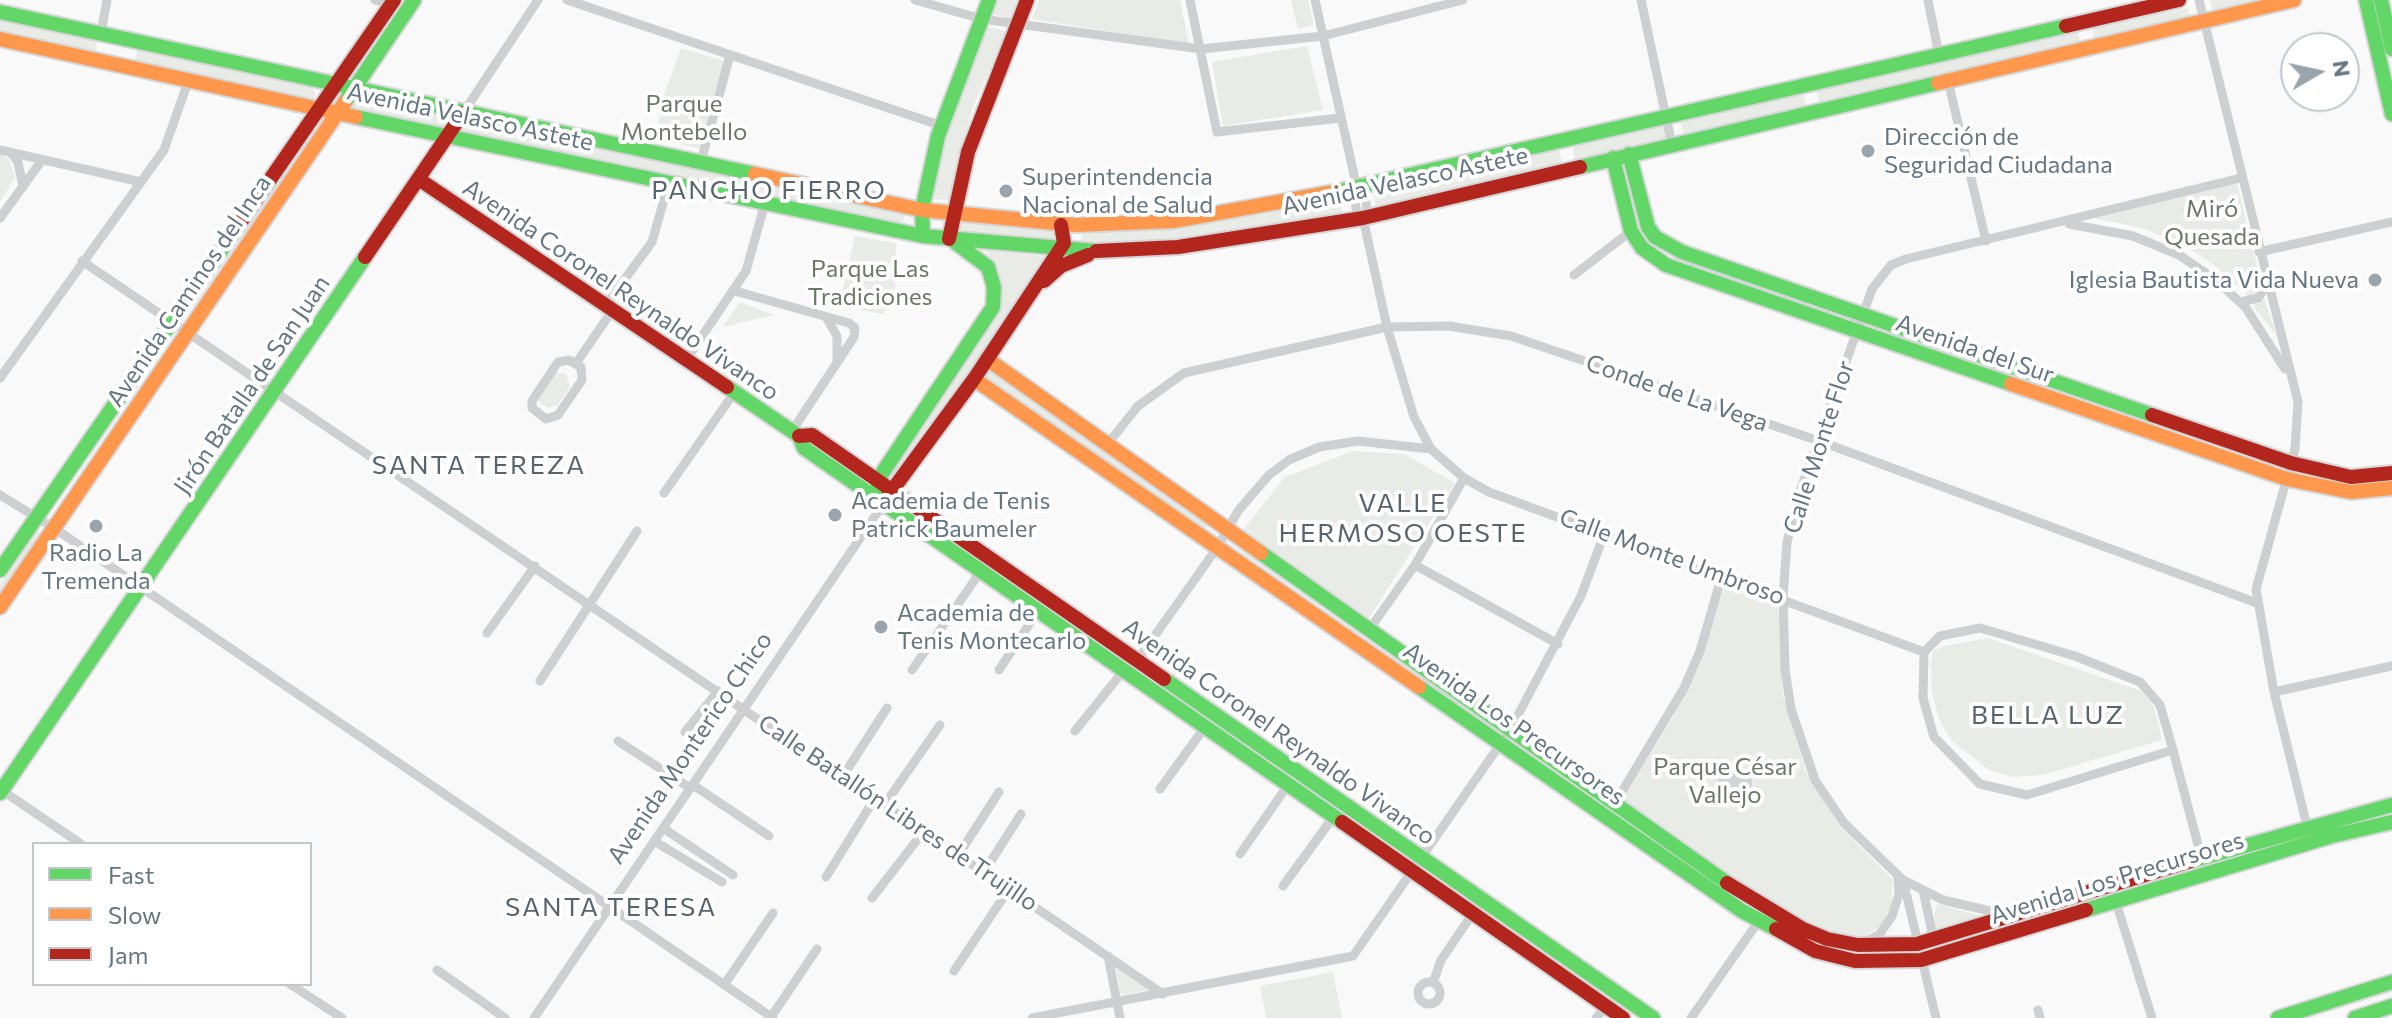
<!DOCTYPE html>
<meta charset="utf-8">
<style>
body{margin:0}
#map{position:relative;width:2392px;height:1018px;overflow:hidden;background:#f9f9f9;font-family:Commissioner,sans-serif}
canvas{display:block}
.legend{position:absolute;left:32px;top:842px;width:280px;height:144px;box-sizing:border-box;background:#fff;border:2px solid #c1c8cd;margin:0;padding:10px 14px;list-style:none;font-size:24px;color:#657683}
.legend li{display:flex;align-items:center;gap:16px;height:40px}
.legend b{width:40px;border:2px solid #c1c8cd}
.north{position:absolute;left:2280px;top:32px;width:80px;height:80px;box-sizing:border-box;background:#fff;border:2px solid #c1c8cd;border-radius:50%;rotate:81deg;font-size:22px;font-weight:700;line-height:32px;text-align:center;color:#657683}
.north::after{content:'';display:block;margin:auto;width:28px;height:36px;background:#99a4ac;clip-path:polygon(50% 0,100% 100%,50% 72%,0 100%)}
</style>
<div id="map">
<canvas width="2392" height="1018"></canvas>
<ul class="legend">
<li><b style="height:10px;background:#63d668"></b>Fast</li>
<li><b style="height:10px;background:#ff974d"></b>Slow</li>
<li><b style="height:10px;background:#b3261e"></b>Jam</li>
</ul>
<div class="north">N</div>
</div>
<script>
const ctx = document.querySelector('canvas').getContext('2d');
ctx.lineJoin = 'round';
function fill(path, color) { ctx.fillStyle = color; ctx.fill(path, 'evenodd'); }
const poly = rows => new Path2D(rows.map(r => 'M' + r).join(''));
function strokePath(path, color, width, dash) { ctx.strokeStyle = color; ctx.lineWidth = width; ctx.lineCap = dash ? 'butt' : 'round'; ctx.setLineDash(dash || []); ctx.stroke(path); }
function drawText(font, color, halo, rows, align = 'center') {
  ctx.font = font + ' Commissioner,sans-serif'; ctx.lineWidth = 8; ctx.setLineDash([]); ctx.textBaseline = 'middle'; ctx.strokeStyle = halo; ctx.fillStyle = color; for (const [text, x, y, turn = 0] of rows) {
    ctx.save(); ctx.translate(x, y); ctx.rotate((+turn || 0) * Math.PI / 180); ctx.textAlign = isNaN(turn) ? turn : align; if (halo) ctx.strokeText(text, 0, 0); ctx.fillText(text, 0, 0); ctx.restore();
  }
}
fill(poly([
 [997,0,1023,0,1013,19,992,14],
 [1039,0,1180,0,1189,44,1032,19],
 [1291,0,1308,0,1314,25,1298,29],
 [2214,0,2259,0,2213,11,2210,1],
 [2188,8,2190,18,2094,39,2092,27],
 [0,19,97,40,96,50,94,53,0,34],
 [987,27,1008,31,973,106,954,178,951,200,929,199,947,129],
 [2077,27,2080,42,1819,104,1817,89],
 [1307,46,1323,110,1223,126,1212,62],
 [681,48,726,62,711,103,703,149,655,139,665,92],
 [138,49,312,87,315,93,313,100,307,101,134,63],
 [1803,93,1806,107,1684,134,1680,120],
 [359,96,450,117,441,130,351,109],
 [469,124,907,211,901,226,464,135,462,128],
 [1666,126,1669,141,1575,160,1572,145],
 [1559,149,1562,163,1376,206,1373,192],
 [0,154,9,159,15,177,0,202],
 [2237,183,2262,287,2254,296,2248,296,2215,266,2189,248,2142,228,2089,217],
 [1340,200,1343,215,1181,242,1077,248,1084,231,1181,226],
 [964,220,1057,230,1058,242,1052,244,957,233,959,222],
 [855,236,896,243,895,292,883,314,839,306],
 [986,250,1047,257,899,478,893,479,890,471,987,326,993,264],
 [2264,298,2276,334,2276,335,2253,306],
 [740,302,774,315,723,327],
 [991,369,1208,525,1203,532,986,376],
 [555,372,566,374,570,388,557,405,548,408,538,401],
 [1353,451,1404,454,1455,483,1367,621,1242,531,1285,477],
 [37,530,44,537,0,599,0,584],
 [1239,544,1363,632,1361,635,1236,548],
 [1726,582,1778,601,1783,696,1806,772,1839,825,1893,880,1891,906,1882,925,1866,936,1850,938,1796,919,1710,868,1620,804,1673,717],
 [1988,638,2141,691,2154,707,2162,740,2042,775,2013,777,1989,770,1952,741,1939,720,1932,692,1931,664,1933,651,1944,646],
 [1937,904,1995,920,1937,934,1934,917],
 [1116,968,1150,990,1121,995],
 [1333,972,1342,1018,1266,1018,1260,986]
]), '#e8ebe6');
fill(poly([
 '1718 784a17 17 0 1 1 34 0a17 17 0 1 1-34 0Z'
]), '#ced6d9');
const fast = poly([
 [2366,0,2392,114],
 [2381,0,2392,49],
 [0,12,755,174],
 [345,102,414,0],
 [356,117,923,236,1096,251],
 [1629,154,1648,227,1655,237,1682,252,2152,415],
 [1613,158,1631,231,1642,248,1666,265,2011,384],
 [1580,167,1938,83],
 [1339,191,2066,26],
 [923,236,922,210,938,136,989,0],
 [727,387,799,436,804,448,1342,822],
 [880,490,877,481,993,307,994,287,988,267,956,243],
 [1261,553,1727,883],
 [0,570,238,226],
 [1164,679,1653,1018],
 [1419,687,1742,911,1776,929],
 [0,793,365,257],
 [2191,861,2392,805],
 [2086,910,2332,836,2392,822],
 [2278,1018,2392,982],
 [2355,1018,2392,1006]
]);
const slow = poly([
 [0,39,356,117],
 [1938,83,2294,0],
 [755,174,922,210,1075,225,1174,221,1339,191],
 [987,359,1261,553],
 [974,379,1419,687],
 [2011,384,2287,479,2351,492,2392,488],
 [0,607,345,102]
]);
const jam = poly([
 [2066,26,2179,0],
 [420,180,727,387],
 [238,226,394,0],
 [949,239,968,152,1027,0],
 [1096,251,1178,247,1363,218,1580,167],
 [365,257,463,113],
 [1044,281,1061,266,1088,255],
 [2152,415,2291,463,2351,477,2392,473],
 [799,436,812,435,1164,679],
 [888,496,974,379,1064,243,1061,225],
 [1342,822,1623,1018],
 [1727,883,1803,929,1827,939,1858,945,1917,944,2191,861],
 [1776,929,1815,951,1855,961,1921,960,2086,910]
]);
strokePath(fast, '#d5d6d7', 18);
strokePath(slow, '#d5d6d7', 18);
strokePath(jam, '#d5d6d7', 18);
strokePath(poly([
 [375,0,391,4],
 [567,0,942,126],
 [915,0,982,19,1201,49,1323,36,1463,0],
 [1190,0,1217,132,1340,118],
 [1315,0,1357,188,1354,196,1357,213,1363,218,1387,327,1414,417,1431,449,1464,478,1489,492,1924,652],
 [1641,0,1672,145],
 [1928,0,1939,55],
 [2199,0,2298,402,2295,449,2256,589,2274,692,2307,826],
 [101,33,107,0],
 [1948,81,1986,241],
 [463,113,538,0],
 [0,150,141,182],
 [11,153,18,162,23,187],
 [701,162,730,55],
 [1357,188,1365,195,1367,210,1363,218],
 [0,218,42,160],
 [2069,224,2133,236,2179,255,2216,280,2246,308,2285,369],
 [2259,252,2392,222],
 [82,261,1163,994],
 [1574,275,1631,231],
 [735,291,849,323,855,328,854,337,792,431],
 [2240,302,2258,298,2267,285],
 [605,306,652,242,669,182],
 [826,317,837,336,837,363],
 [569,360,581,367,582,380,558,415,546,419,532,408,532,401,558,362,569,360],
 [686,360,746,271,765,203],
 [577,362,612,311],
 [0,378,164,150,189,79],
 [1106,446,1138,406,1184,373,1387,327,1449,326,1511,336,1819,441,2257,603],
 [664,493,734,393],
 [0,495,54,528,773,1018],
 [1415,565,1558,644],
 [1369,630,1415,565,1464,478],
 [487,633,535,566],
 [1136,662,1217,548,1238,511,1269,475,1289,460,1319,447,1358,441,1431,449],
 [912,670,981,571],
 [999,670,1038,611],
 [540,681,637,531],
 [2274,692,2392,666],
 [1075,731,1124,670],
 [685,732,718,691],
 [618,741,690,788],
 [2173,750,2027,795,1980,784,1934,737,1923,698,1924,652,1940,636,1980,628,2075,656,2140,682,2160,705,2173,750,2202,860],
 [843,776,887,708],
 [693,785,769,836],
 [0,789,81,844],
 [1160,789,1205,727],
 [885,804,940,725],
 [1614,805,1684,688,1700,651,1722,575],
 [663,828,733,875],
 [654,841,722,882],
 [959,854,999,792],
 [1240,854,1288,785],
 [984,872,1021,814],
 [826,877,875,798],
 [1903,880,1936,1018],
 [1283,886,1334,816],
 [2111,886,2152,1018],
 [1923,890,1934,941],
 [872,898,924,831],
 [2010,912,1994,912,1943,900,1903,880,1844,823,1815,780,1791,709,1785,669,1783,597,1787,542,1800,491,1872,289,1891,265,1906,259,2241,178],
 [1865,942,1879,935,1892,916,1899,894,1898,879],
 [1108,956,1120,1018],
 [437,970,505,1018],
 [954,971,1009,889],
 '1418 993a11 11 0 1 1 22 0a11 11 0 1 1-22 0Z',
 [1433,983,1441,960,1482,900],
 [290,984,342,1018],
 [724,985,773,913],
 [2038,1010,2040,1018],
 [771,1017,817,949],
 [534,1018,884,503],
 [1032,1018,1353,956,1510,730,1581,596,1605,532],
 [1596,1018,1606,1007],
 [1691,1018,1760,919]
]), '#cecfd0', 9);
strokePath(fast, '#63d668', 14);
strokePath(slow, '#ff974d', 14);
strokePath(jam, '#b3261e', 14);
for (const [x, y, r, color] of [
 [1868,151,8,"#99a4ac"],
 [1006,191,8,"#99a4ac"],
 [2375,280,8,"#99a4ac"],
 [835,515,8,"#99a4ac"],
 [96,526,8,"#99a4ac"],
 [881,627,8,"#99a4ac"]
]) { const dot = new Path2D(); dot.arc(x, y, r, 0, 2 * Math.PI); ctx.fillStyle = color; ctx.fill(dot); strokePath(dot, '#fff', 3); }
drawText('24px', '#687a64', '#fff', [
 ["Parque",684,104],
 ["Montebello",684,132],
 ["Miró",2212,209],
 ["Quesada",2212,237],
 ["Parque Las",870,269],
 ["Tradiciones",870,297],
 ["Parque César",1725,767],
 ["Vallejo",1725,795]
]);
drawText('24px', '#657683', '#fff', [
 ["Avenida Velasco Astete",470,117,12],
 ["Avenida Velasco Astete",1405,181,-12],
 ["Avenida Coronel Reynaldo Vivanco",621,290,34],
 ["Avenida Caminos del Inca",189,291,-56],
 ["Avenida del Sur",1975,349,19],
 ["Jirón Batalla de San Juan",252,385,-56],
 ["Conde de La Vega",1677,393,19],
 ["Calle Monte Flor",1819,447,-72],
 ["Calle Monte Umbroso",1672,557,20],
 ["Avenida Los Precursores",1514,724,35],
 ["Avenida Coronel Reynaldo Vivanco",1279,732,35],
 ["Avenida Monterico Chico",690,748,-56],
 ["Calle Batallón Libres de Trujillo",898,813,34],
 ["Avenida Los Precursores",2117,878,-17]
]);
drawText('24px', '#657683', '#fff', [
 ["Dirección de",1884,137],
 ["Seguridad Ciudadana",1884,165],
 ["Superintendencia",1022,177],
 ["Nacional de Salud",1022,205],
 ["Iglesia Bautista Vida Nueva",2359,280,"right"],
 ["Academia de Tenis",851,501],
 ["Patrick Baumeler",851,529],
 ["Radio La",96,553,"center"],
 ["Tremenda",96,581,"center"],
 ["Academia de",897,613],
 ["Tenis Montecarlo",897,641]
], 'left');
ctx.letterSpacing = '2px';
drawText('26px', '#57646e', '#fff', [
 ["PANCHO FIERRO",769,190],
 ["SANTA TEREZA",479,465],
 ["VALLE",1403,503],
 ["HERMOSO OESTE",1403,533],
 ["BELLA LUZ",2048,715],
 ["SANTA TERESA",611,907]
]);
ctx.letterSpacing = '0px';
</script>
